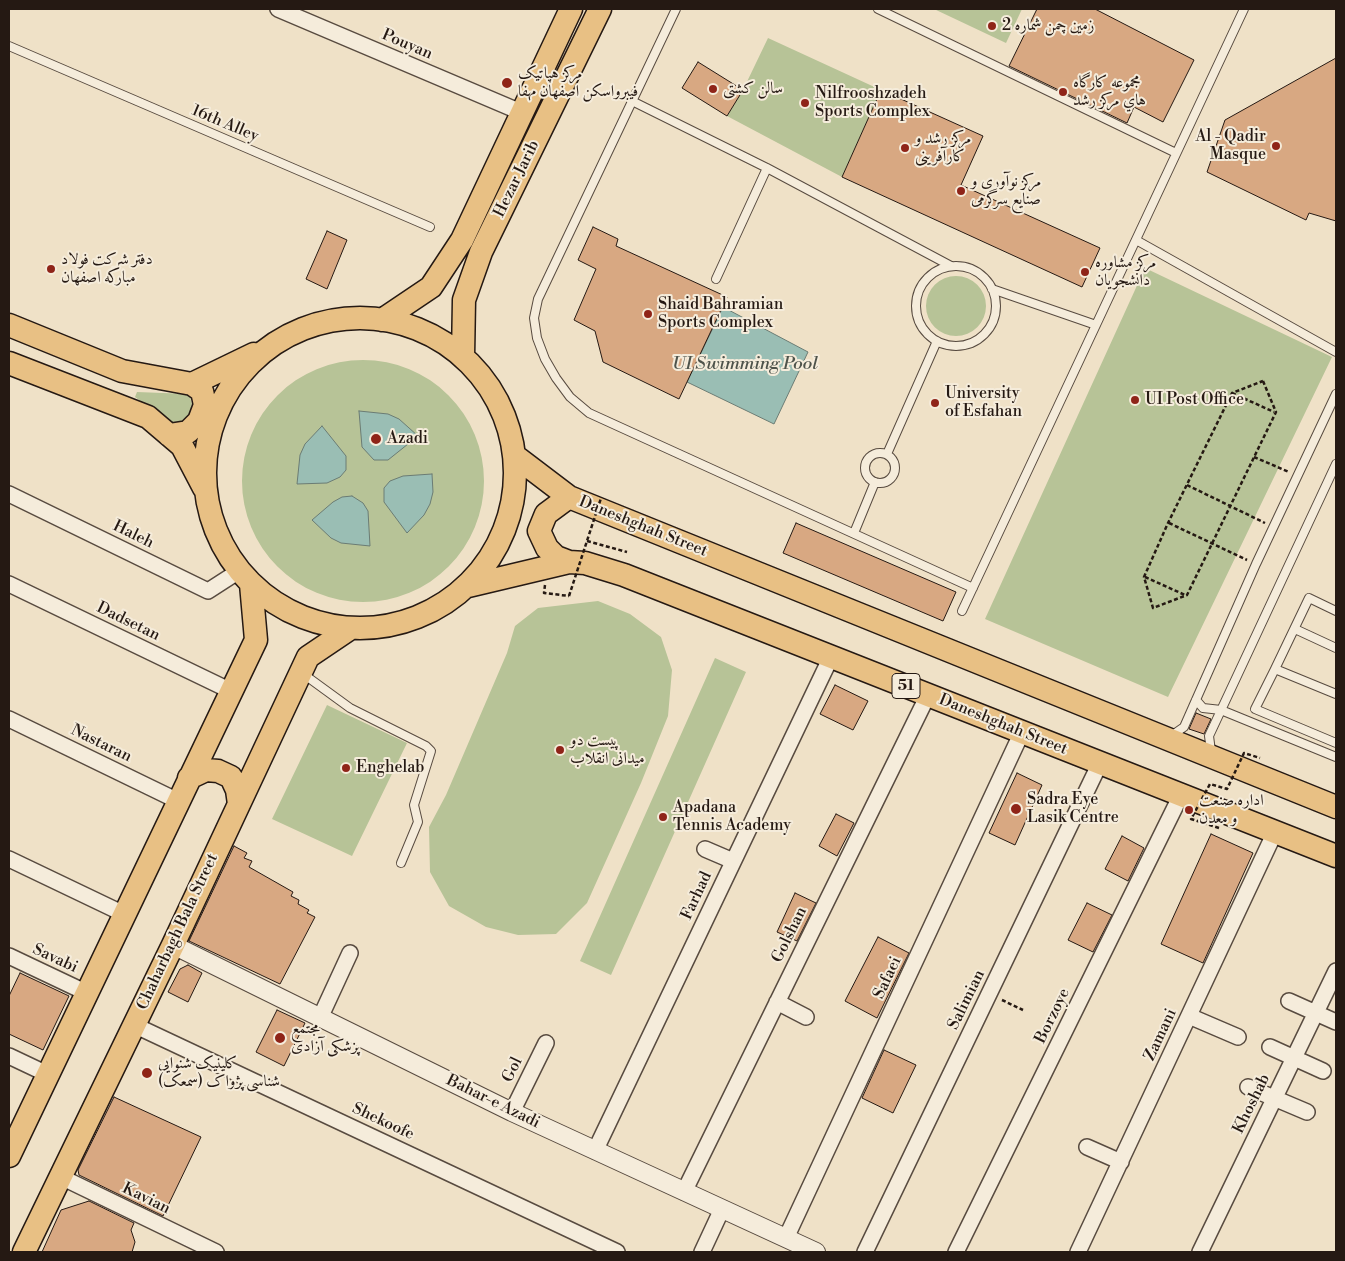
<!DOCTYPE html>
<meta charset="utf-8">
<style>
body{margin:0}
#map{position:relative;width:1345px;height:1261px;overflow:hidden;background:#efe1c7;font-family:"Libre Bodoni",serif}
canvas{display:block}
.frame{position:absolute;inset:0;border:10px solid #251913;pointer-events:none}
</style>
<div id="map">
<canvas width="1345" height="1261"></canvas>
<div class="frame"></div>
</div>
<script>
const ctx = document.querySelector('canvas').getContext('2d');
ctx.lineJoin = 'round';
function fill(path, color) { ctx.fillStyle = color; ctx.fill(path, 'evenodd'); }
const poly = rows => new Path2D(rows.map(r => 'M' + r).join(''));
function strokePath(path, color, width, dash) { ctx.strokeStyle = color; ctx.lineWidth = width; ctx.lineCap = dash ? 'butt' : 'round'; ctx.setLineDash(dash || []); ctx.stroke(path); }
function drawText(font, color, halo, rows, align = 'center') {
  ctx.font = font + ' "Libre Bodoni",Amiri,serif'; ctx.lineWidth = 4; ctx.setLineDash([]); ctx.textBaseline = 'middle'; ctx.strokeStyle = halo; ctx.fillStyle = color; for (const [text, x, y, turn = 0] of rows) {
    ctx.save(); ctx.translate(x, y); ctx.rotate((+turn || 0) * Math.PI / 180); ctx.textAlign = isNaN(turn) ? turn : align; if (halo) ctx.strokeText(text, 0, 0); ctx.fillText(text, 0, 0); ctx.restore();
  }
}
fill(poly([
 [934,9,1022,9,1006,43],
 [768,38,881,90,842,177,727,116,743,90],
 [1145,268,1332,357,1168,697,985,619],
 '926 306a30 30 0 1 1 60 0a30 30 0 1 1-60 0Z',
 '242 481a121 121 0 1 1 242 0a121 121 0 1 1-242 0Z',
 [137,392,189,394,192,404,190,413,184,421,175,427,135,397],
 [598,601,630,614,661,637,672,670,668,716,641,783,587,903,556,934,518,935,486,927,449,906,430,872,429,827,446,795,507,653,515,626,538,608],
 [715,658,746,672,611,975,580,961],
 [327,705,407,743,352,856,272,819]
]), '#b7c397');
const water = poly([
 [723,307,808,352,774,424,687,382,723,307],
 [359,411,388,414,399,419,418,436,388,460,374,460,362,447,359,411],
 [322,426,346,456,346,470,340,477,327,483,297,484,300,455,305,444,322,426],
 [432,474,433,492,430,504,424,515,407,533,384,502,384,488,390,481,403,476,432,474],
 [352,496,363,503,368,511,370,546,341,543,331,538,312,520,333,502,342,497,352,496]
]);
fill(water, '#9abeb4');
strokePath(water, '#6b7c74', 1);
const building = poly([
 [1037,9,1095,9,1194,60,1163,122,1134,107,1127,123,1009,66,1037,9],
 [1336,58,1336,221,1309,213,1306,220,1207,172,1225,120,1336,58],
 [698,62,743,90,727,116,682,88,698,62],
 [881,90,983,136,961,185,1100,248,1082,287,842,177,881,90],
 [593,227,618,239,616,246,727,297,679,399,603,362,595,331,574,320,596,269,578,260,593,227],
 [327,231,347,240,327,289,306,279,327,231],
 [796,523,956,592,943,621,783,553,796,523],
 [835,685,868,701,853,730,820,714,835,685],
 [1196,713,1211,719,1204,734,1189,729,1196,713],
 [1017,773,1042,785,1015,845,989,833,1017,773],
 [836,814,854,823,837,856,819,846,836,814],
 [1211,834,1253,853,1203,963,1161,944,1211,834],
 [1122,836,1144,848,1128,881,1105,869,1122,836],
 [234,846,247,853,244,858,252,861,249,867,293,892,291,896,299,900,298,904,309,910,307,913,315,917,280,984,189,941,234,846],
 [795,893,816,903,797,941,777,932,795,893],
 [1087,903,1112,915,1093,952,1068,940,1087,903],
 [878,937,909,953,877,1018,845,1001,878,937],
 [188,965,202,973,188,1002,168,992,180,969,188,965],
 [20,973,69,996,43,1050,9,1034,9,996,20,973],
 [277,1010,305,1023,284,1066,256,1052,277,1010],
 [884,1050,916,1065,893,1113,862,1098,884,1050],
 [114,1097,201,1137,163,1216,79,1175,78,1170,114,1097],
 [89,1201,134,1223,131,1230,135,1242,132,1252,42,1252,61,1210,89,1201]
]);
fill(building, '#d8a882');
strokePath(building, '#251913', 1);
const service = poly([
 [676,9,538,299,534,318,537,338,545,359,556,378,570,397,589,413,973,588],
 [878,9,1176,153],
 [9,46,430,227],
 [632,101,767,168,951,266],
 [1136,240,1336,352],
 '916 306a40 40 0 1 1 80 0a40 40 0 1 1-80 0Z',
 [716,279,767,168],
 [992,289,1096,325],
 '865 468a15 15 0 1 1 30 0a15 15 0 1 1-30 0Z',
 [887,454,937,341],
 [854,533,875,482],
 [962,611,1244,9],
 [1295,629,1336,648],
 [1275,669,1309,598,1336,611],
 [302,673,350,708,426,746,431,751,414,805,418,822,401,863],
 [1336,694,1275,669,1255,709,1336,743],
 [1196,700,1203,708,1221,710,1336,757],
 [1171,736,1184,727,1256,564,1336,394],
 [1211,751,1209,736,1336,464]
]);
const minor = poly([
 [278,9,523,113],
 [9,494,208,591,239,571],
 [9,584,231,691],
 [9,719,178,801],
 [705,849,733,861],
 [9,859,124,914],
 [9,956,87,993],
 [1289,1001,1336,1022],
 [777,1002,806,1017],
 [1189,1016,1238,1037],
 [320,1018,350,953],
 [134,1025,617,1252],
 [1270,1047,1323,1071],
 [9,1056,47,1074],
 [1248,1087,1307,1112],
 [512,1112,546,1043],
 [1087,1147,1121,1162],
 [595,1151,831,657],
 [61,1177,216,1252],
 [684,1192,928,695],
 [786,1238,1022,732],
 [702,1252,722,1209],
 [865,1252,1100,763],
 [956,1252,1181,795],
 [1078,1252,1275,832],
 [1200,1252,1336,971]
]);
const tertiary = poly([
 [173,945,512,1112,816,1252]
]);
const primary = poly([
 '205 473a155 155 0 1 1 310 0a155 155 0 1 1-310 0Z',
 [382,320,431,287,462,240,571,9],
 [9,325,122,371,192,384,254,354],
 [463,357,464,300,481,252,600,9],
 [9,363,148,417,182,446,204,488],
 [169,435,188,432,199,421,205,405,202,391,192,384],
 [515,456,569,497,1336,807],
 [569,497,546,514,539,531,547,548,556,557,569,562],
 [468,586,569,562,585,563,624,575,1336,856],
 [189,778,206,770,218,771,231,777,237,790,239,804],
 [9,1156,256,640,251,584],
 [24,1252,173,945,308,657,351,628]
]);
strokePath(service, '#584b40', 10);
strokePath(minor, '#584b40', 18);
strokePath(tertiary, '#584b40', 20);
strokePath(primary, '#251913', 25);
strokePath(poly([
 [1263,381,1276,412,1187,595,1153,608,1144,577,1168,523,1232,393,1263,381],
 [1232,393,1274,412],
 [1254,457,1289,472],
 [1187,485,1265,523],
 [1169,523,1247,560],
 [587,541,627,552],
 [1145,577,1185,595],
 [545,585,544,593,569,596],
 [1002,1000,1023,1010]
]), '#251913', 2.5, [4, 2.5]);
strokePath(service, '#f5ecdb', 8);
strokePath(minor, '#f5ecdb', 15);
strokePath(tertiary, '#f5ecdb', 18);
strokePath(primary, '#e8c084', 22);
strokePath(poly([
 [569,596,601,498],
 [1219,828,1191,819,1210,784,1227,789,1244,753,1260,758]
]), '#251913', 2.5, [4, 2.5]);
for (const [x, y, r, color] of [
 [992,26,5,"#8f2418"],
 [507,83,6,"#8f2418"],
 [713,89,5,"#8f2418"],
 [1063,92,5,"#8f2418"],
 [805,103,5,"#8f2418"],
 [1276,146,5,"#8f2418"],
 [905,148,5,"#8f2418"],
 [961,191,5,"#8f2418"],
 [51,269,5,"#8f2418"],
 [1085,272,5,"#8f2418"],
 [648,314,5,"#8f2418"],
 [1135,400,5,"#8f2418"],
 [935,403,5,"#8f2418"],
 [376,439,6,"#8f2418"],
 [560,750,5,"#8f2418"],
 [346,768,5,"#8f2418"],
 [1016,809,6,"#8f2418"],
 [1189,810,5,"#8f2418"],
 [663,817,5,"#8f2418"],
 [280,1038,6,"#8f2418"],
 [147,1073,6,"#8f2418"]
]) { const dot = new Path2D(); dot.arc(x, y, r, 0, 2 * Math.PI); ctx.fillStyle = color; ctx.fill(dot); strokePath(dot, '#f5ecdb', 2); }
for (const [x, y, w] of [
 [906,686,28]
]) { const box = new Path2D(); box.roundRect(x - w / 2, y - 12.5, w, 25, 4); ctx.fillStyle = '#f5ecdb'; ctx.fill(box); strokePath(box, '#251913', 1); }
drawText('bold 15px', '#251913', null, [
 ["51",906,686]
]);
drawText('16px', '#251913', '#f5ecdb', [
 ["زمین چمن شماره 2",1002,26],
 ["مرکز هپاتیک",518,74],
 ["فیبرواسکن اصفهان مهفا",518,92],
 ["مجموعه کارگاه",1073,83],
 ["هاي مرکز رشد",1073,101],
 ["سالن کشتی",723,89],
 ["Nilfrooshzadeh",815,94],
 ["Sports Complex",815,112],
 ["Al - Qadir",1266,137,"right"],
 ["Masque",1266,155,"right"],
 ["مرکز رشد و",915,139],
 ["کارآفرینی",915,157],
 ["مرکز نوآوری و",971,182],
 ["صنایع سرگرمی",971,200],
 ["دفتر شرکت فولاد",61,260],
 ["مبارکه اصفهان",61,278],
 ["مرکز مشاوره",1095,263],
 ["دانشجویان",1095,281],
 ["Shaid Bahramian",658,305],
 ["Sports Complex",658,323],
 ["University",945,394],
 ["of Esfahan",945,412],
 ["UI Post Office",1145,400],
 ["Azadi",387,439],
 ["پیست دو",570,741],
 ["میدانی انقلاب",570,759],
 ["Enghelab",356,768],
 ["Sadra Eye",1027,800],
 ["Lasik Centre",1027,818],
 ["اداره صنعت",1199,801],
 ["و معدن",1199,819],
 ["Apadana",673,808],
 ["Tennis Academy",673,826],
 ["مجتمع",291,1029],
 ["پزشکی آزادی",291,1047],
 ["کلینیک شنوایی",158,1064],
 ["شناسی پژواک (سمعک)",158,1082]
], 'left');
drawText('16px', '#251913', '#f5ecdb', [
 ["Pouyan",407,45,23],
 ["16th Alley",225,124,23],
 ["Hezar Jarib",517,179,-64],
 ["Daneshghah Street",643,527,22],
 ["Haleh",133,535,26],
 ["Dadsetan",128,622,26],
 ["Daneshghah Street",1003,725,22],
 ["Nastaran",101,744,26],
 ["Farhad",697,896,-65],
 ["Chaharbagh Bala Street",178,932,-65],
 ["Golshan",790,935,-64],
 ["Savabi",55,959,25],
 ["Safaei",888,978,-65],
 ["Salimian",967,1000,-64],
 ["Borzoye",1053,1016,-64],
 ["Zamani",1161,1035,-65],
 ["Gol",513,1070,-64],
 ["Bahar-e Azadi",493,1102,26],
 ["Khoshab",1252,1104,-64],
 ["Shekoofe",383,1122,25],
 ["Kavian",146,1199,26]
]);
drawText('italic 18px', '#4e534b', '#f5ecdb', [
 ["UI Swimming Pool",745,365]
]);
</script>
